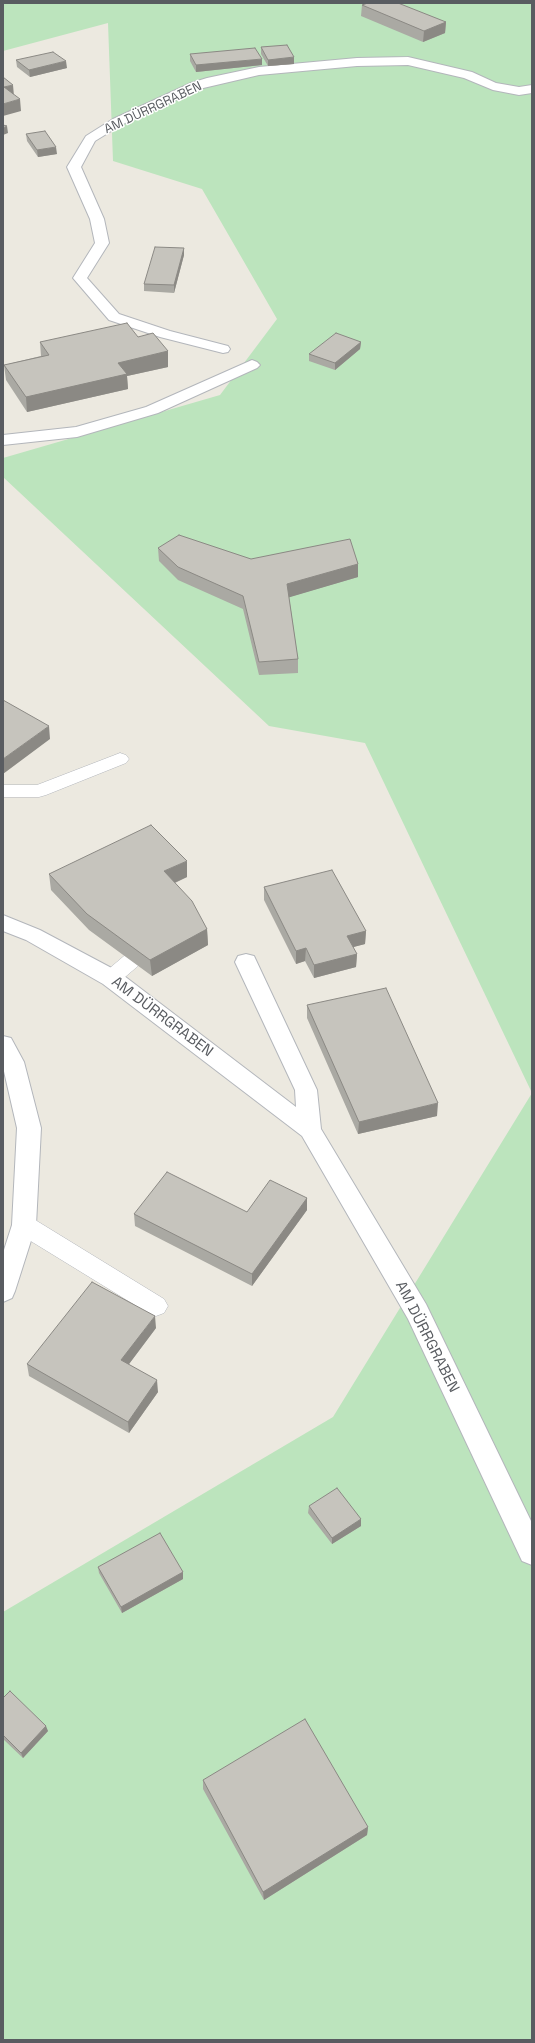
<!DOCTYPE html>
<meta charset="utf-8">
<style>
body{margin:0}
#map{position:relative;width:535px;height:2043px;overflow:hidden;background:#ece9e0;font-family:"Space Grotesk",sans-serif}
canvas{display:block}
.frame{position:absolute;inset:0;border:4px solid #595c61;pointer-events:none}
</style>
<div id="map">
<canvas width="535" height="2043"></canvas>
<div class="frame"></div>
</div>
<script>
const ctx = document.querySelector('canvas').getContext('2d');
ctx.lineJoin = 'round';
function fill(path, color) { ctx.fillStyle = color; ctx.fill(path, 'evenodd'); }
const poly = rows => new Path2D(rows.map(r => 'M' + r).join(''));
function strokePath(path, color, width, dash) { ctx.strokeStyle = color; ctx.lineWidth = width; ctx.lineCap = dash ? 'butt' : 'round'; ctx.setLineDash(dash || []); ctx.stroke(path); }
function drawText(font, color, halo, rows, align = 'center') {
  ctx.font = font + ' "Space Grotesk",sans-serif'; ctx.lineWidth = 3; ctx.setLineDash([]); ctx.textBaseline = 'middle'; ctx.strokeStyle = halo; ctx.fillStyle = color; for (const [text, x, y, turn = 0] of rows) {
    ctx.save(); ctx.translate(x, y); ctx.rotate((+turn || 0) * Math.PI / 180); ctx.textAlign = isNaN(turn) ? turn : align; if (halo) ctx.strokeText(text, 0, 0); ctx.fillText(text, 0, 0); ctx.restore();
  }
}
fill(poly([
 [3,3,532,3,532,2040,3,2040,3,1612,333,1417,532,1093,365,743,269,726,3,477,3,458,220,395,277,319,202,189,113,161,108,23,3,51]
]), '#bce4bd');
const service = poly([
 [120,753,126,755,129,759,126,763,46,795,39,797,3,797,3,785,37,785,120,753],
 [131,954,138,956,141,961,138,966,118,983,111,986,104,983,101,978,104,973,124,956,131,954],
 [24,1215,32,1218,164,1299,168,1306,164,1313,156,1316,148,1313,16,1232,12,1225,16,1218,24,1215]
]);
const minor = poly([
 [408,57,472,72,496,83,519,87,532,85,532,93,519,95,493,90,464,78,408,65,357,66,259,75,199,89,121,125,95,141,81,167,104,219,109,243,87,278,119,314,170,331,228,346,230,349,228,352,223,353,160,337,109,320,73,278,95,243,90,219,67,167,86,136,113,119,191,83,207,78,259,67,357,58,408,57],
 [252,360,257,362,260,365,257,368,158,413,77,437,3,445,3,435,76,427,146,407,252,360],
 [3,915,40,930,119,972,296,1107,295,1090,235,962,238,956,246,954,254,956,317,1090,321,1129,426,1304,532,1523,532,1565,522,1561,408,1319,302,1136,103,984,26,940,3,931,3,915],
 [3,1036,11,1038,24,1062,41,1128,36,1225,15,1291,12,1298,3,1302,3,1253,12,1225,17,1128,3,1067,3,1036]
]);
strokePath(service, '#b3b6bb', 1);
strokePath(minor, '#b3b6bb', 2);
fill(service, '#fff');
fill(minor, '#fff');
fill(poly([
 [362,5,446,22,445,33,423,42,361,16],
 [261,47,294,64,268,66,261,54],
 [190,54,262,65,196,72,190,61],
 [16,60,67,68,30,77,17,67],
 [26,134,57,154,38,157,27,141],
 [184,248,184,255,174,293,144,291,144,284],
 [138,337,168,351,168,367,127,376,128,389,27,412,6,380,4,365,41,356,40,342],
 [361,342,360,349,335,370,309,361,309,354],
 [158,548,251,559,358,564,358,577,289,597,298,659,298,673,259,675,243,609,178,580,159,561],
 [49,874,187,877,175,883,207,929,208,945,152,976,89,930,51,890],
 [264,887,366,931,365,944,353,947,357,954,356,967,314,978,305,961,296,964,264,900],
 [307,1005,437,1116,358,1134,307,1018],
 [307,1198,307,1210,252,1286,135,1226,134,1214,247,1212],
 [156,1328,129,1364,158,1392,129,1433,29,1376,27,1364],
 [309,1506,361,1526,332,1544,308,1513],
 [98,1567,183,1572,183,1579,122,1613,99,1573],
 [3,1698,48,1731,23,1758,3,1739],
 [203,1780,368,1827,367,1835,264,1900,203,1789]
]), '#aaa9a3');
fill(poly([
 [446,22,445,33,423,42,424,31],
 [294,57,294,64,268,66,268,60],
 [262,59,262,65,196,72,196,65],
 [66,61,67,68,30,77,29,70],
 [13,85,14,96,4,87],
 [20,99,21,111,3,116,3,104],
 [7,126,8,133,3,135,3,128],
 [56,147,57,154,38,157,37,150],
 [184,248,184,255,174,293,174,285],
 [361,342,360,349,335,370,335,363],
 [168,351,168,367,127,376,128,389,27,412,26,397,118,363],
 [358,564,358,577,287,598,287,584],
 [49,726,50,739,3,774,3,759],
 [187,861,187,877,165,887,164,871],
 [207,929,208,945,152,976,150,960],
 [366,931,365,944,346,949,347,936],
 [306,948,305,961,296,964,296,951],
 [357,954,356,967,314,978,314,965],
 [438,1103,437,1116,358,1134,359,1122],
 [307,1198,307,1210,252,1286,252,1274],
 [155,1316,156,1328,123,1372,121,1360],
 [157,1380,158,1392,129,1433,128,1422],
 [361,1519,361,1526,332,1544,332,1538],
 [183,1572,183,1579,122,1613,121,1607],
 [46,1726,48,1731,23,1758,21,1753],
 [368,1827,367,1835,264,1900,263,1892]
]), '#8b8984');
const building = poly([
 [368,3,398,3,446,22,424,31,362,5,368,3],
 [287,45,294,57,268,60,261,47,287,45],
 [255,48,262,59,196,65,190,54,255,48],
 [53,52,66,61,29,70,16,60,53,52],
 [3,77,13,85,4,87,20,99,3,104,3,77],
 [3,125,7,126,3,128,3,125],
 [45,131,56,147,37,150,26,134,45,131],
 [155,247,184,248,174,285,144,284,155,247],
 [127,323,138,337,153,333,168,351,118,363,127,374,26,397,4,365,49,355,40,342,127,323],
 [336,333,361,342,335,363,309,354,336,333],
 [179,535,251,559,350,539,358,564,287,584,298,659,259,662,243,596,178,567,158,548,179,535],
 [3,700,49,726,3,759,3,700],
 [151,825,187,861,164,871,192,901,207,929,150,960,87,914,49,874,151,825],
 [332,870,366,931,347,936,357,954,314,965,306,948,296,951,264,887,332,870],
 [386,988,438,1103,359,1122,307,1005,386,988],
 [167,1172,247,1212,270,1180,307,1198,252,1274,134,1214,167,1172],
 [92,1282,155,1316,121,1360,157,1380,128,1422,27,1364,92,1282],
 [337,1488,361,1519,332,1538,309,1506,337,1488],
 [160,1533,183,1572,121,1607,98,1567,160,1533],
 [10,1691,46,1726,21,1753,3,1735,3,1698,10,1691],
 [305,1719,368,1827,263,1892,203,1780,305,1719]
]);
fill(building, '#c6c4bd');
strokePath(building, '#8b8984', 1);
drawText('13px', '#595c61', '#fff', [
 ["AM DÜRRGRABEN",153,108,-25]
]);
drawText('15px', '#595c61', '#fff', [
 ["AM DÜRRGRABEN",162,1017,37],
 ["AM DÜRRGRABEN",427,1337,63]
]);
</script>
